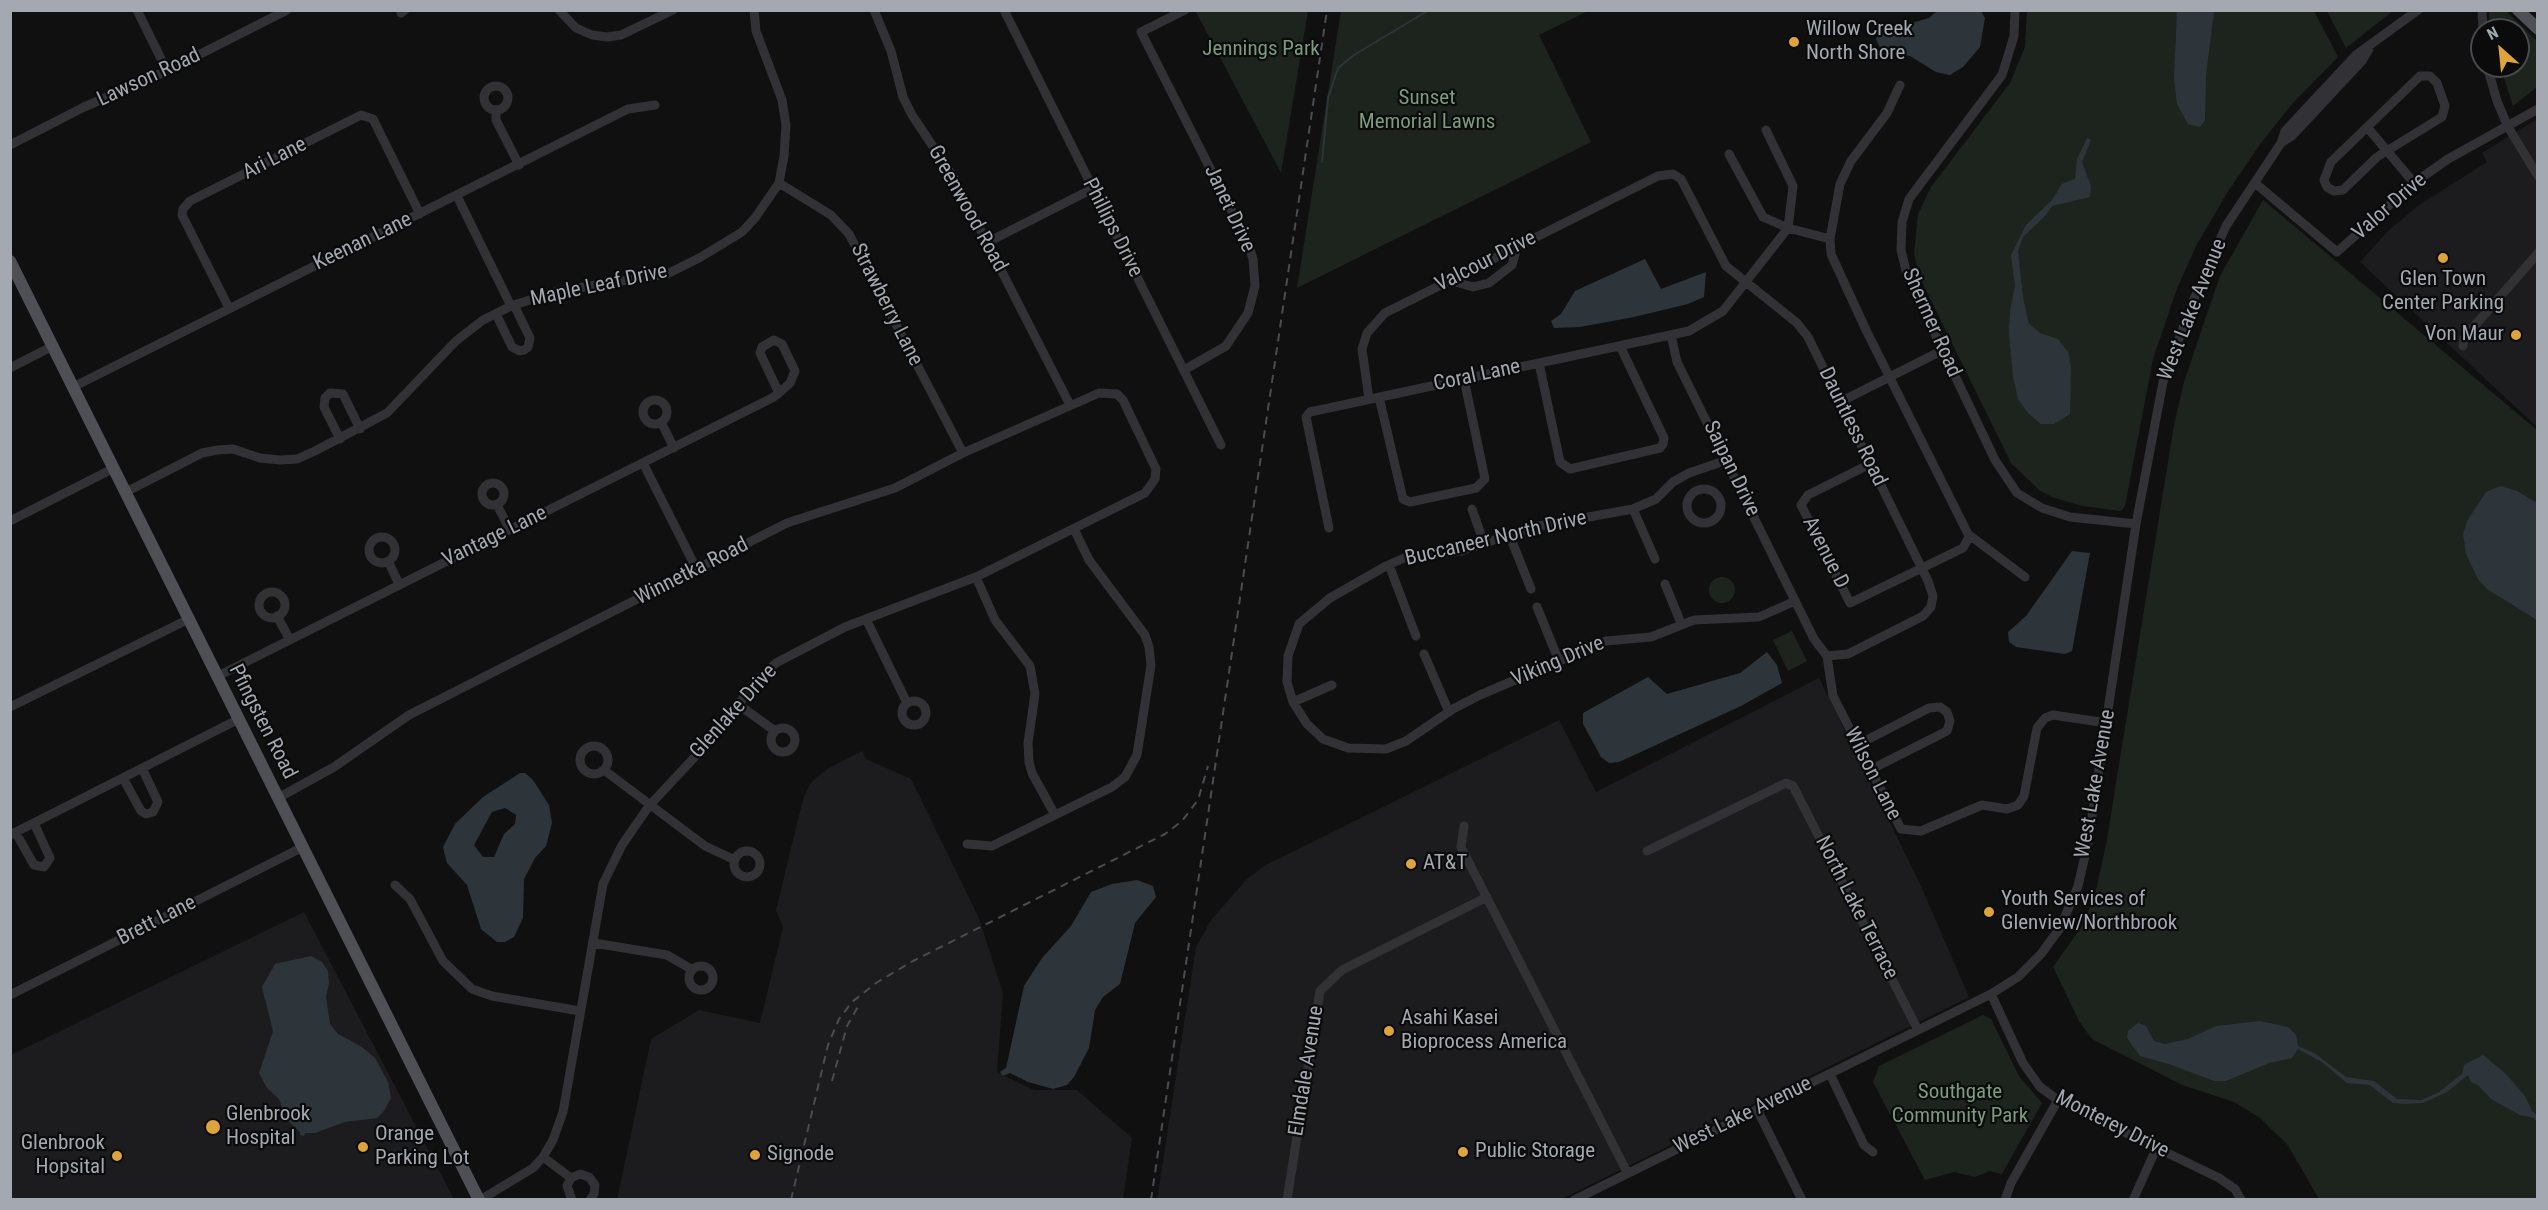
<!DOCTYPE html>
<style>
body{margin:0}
#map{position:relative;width:2548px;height:1210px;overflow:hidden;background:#101011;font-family:"Roboto Condensed",sans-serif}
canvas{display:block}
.frame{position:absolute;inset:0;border:12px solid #a3a8b1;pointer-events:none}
.north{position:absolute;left:2470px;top:18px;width:60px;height:60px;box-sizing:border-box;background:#0b0b0c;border:2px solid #484a4e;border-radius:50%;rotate:333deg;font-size:16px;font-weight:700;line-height:24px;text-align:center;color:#a3a8b1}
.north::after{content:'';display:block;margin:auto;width:21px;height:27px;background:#dda33c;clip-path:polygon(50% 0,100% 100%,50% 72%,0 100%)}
</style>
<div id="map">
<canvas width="2548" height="1210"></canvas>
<div class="frame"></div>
<div class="north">N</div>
</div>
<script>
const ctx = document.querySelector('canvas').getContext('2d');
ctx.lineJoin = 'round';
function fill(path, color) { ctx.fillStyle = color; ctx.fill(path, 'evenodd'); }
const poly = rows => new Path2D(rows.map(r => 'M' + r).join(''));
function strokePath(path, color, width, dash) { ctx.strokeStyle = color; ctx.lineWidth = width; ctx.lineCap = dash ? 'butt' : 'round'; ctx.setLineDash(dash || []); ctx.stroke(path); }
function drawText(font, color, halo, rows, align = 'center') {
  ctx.font = font + ' "Roboto Condensed",sans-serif'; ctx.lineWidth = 4.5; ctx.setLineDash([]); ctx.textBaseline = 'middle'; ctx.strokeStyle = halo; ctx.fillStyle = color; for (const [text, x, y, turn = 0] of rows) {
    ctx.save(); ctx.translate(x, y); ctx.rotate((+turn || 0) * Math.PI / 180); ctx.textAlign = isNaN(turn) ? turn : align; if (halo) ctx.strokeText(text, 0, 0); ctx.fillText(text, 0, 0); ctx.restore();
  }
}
fill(poly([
 [2537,119,2537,427,2360,262,2388,231,2419,205,2487,162,2482,153],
 [1819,678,1921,886,1969,997,1562,1199,1157,1200,1196,947,1211,920,1247,879,1266,865,1559,720,1596,792],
 [862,751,866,759,911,779,978,916,1003,993,997,1072,1034,1090,1077,1090,1132,1138,1123,1199,617,1200,651,1039,699,1010,760,1023,783,927,776,910,803,799,810,784,817,777,829,768],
 [304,912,454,1199,11,1200,11,1055]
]), '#1c1c1e');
fill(poly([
 [1198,11,1308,11,1281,173,1196,12],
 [1341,11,1588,11,1539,35,1591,142,1297,288],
 [2027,11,2314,11,2338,57,2292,104,2261,143,2227,193,2196,246,2176,291,2153,359,2125,506,2121,511,2082,506,2052,497,2039,490,2011,463,1921,280,1914,254,1918,214,1931,187,2010,83,2025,47],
 [2327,11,2393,11,2346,48],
 [2489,11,2506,11,2537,41,2537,87,2513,106,2501,69,2493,66,2518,66,2518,30,2490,30],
 [2263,200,2537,430,2537,1199,2319,1199,2287,1144,2260,1118,2234,1102,2182,1085,2092,1039,2079,1021,2053,967,2080,929,2094,899,2106,845,2174,425,2184,382,2220,276],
 '1709 590a13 13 0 1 1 26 0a13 13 0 1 1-26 0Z',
 [1792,631,1807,661,1788,671,1773,640],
 [1983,1015,1991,1019,2019,1076,2042,1103,2002,1174,1990,1171,1975,1177,1954,1172,1925,1180,1873,1082,1879,1066]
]), '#1d241e');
fill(poly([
 [1937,11,1981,11,1985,18,1980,47,1963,67,1950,75,1936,72,1910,56,1889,52,1879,46,1876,39,1879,33,1929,18],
 [2177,11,2214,11,2206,75,2205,120,2200,127,2188,124,2177,104,2174,79],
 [2087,138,2091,140,2082,162,2091,186,2090,197,2052,206,2046,215,2023,237,2018,251,2023,298,2029,324,2040,333,2058,339,2068,352,2071,367,2070,414,2054,424,2041,424,2028,413,2018,399,2013,376,2009,332,2010,311,2015,286,2011,255,2026,225,2052,200,2062,184,2075,179,2077,159],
 [1645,259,1661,289,1706,272,1704,297,1688,304,1634,317,1580,327,1554,328,1551,321,1561,314,1575,291],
 [2500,486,2517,491,2537,503,2537,620,2487,589,2478,579,2466,554,2463,534,2467,521,2486,492],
 [2072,551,2090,553,2072,651,2065,654,2016,647,2009,642,2008,632,2026,616],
 [1767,652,1777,665,1782,683,1741,706,1619,762,1609,763,1601,757,1583,724,1583,713,1648,677,1667,694,1740,673],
 [520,773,525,773,533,780,549,805,552,823,546,846,535,858,524,879,523,918,514,937,505,942,497,942,481,929,467,885,447,863,443,847,455,824,483,797],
 [505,808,516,815,515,824,504,834,494,857,483,857,474,845,492,812],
 [1137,880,1153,886,1156,897,1135,923,1120,984,1103,997,1095,1010,1089,1048,1074,1077,1067,1085,1053,1089,1028,1082,1010,1073,1003,1076,1000,1072,1006,1068,1024,986,1042,958,1071,926,1091,892,1112,884],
 [311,956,322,962,328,971,329,982,326,997,330,1024,338,1034,362,1047,375,1058,388,1082,391,1098,384,1111,377,1118,345,1122,315,1133,305,1133,304,1136,300,1135,300,1132,286,1119,279,1099,267,1088,259,1073,273,1031,262,987,275,964],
 [2260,1021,2288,1027,2296,1035,2298,1046,2316,1054,2346,1077,2374,1081,2397,1099,2422,1100,2439,1092,2462,1074,2464,1065,2483,1055,2505,1073,2525,1096,2532,1111,2537,1115,2537,1122,2534,1118,2520,1115,2491,1099,2478,1085,2471,1082,2468,1075,2447,1092,2423,1103,2403,1104,2393,1103,2370,1085,2347,1083,2322,1062,2298,1049,2292,1058,2269,1063,2226,1081,2214,1081,2169,1064,2140,1056,2127,1038,2128,1031,2138,1023,2146,1026,2154,1041,2165,1044,2188,1039,2216,1026]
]), '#2d353a');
strokePath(poly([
 [1322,162,1328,98,1338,68,1354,55,1429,10]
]), '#2d353a', 2);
strokePath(poly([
 [137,10,167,71],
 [559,10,576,28,592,35,607,37,621,35,673,10],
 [874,10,891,51,903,97,912,115,954,178,1069,403],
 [1004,10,1221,445],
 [2015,10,2014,36,2002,75,1909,199,1902,222,1901,250,1907,275,1995,460,2017,493,2042,508,2070,517,2136,524],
 [2482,10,2483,30],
 [401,13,405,10],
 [2487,66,2497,101,2508,127,2538,176],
 [2420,76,2430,76,2437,83,2445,106,2442,117,2377,157,2343,190,2334,191,2327,187,2324,180,2331,162,2420,76],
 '484 98a12 12 0 1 1 24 0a12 12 0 1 1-24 0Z',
 [496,110,496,120,519,165],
 [2367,127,2414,183],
 [1766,130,1793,186,1788,228,1830,239,1831,254,1866,330,1968,534,2025,577],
 [2281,143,2292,136,2362,61,2369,49],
 [10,145,84,107,167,71,287,10],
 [779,183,831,215,849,234,963,453],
 [2255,183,2337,252,2414,183,2448,159,2538,109],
 [457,196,511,306],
 [1830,239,1840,184,1851,161,1887,113,1900,85],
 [988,242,1092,189],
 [1449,280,1473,287,1489,283,1512,265,1517,247],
 [229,308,182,215,183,209,190,201,361,115,373,119,420,214],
 [496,314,512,347,520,351,524,350,528,347,530,338,514,305],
 [1671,335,1677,362,1814,639,1827,656,1833,696,1901,829,1921,831,1982,805,2007,809,2018,805,2024,796,2037,728,2045,718,2053,715,2107,723],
 [2463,346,2464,338,2538,253],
 [1539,363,1560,462,1570,469,1660,448,1663,444,1664,438,1620,346],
 [10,368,53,346],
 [1184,370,1226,346,1248,313,1255,286,1253,259,1248,243,1141,32,1185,10],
 [73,387,628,109,655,105],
 [1379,397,1403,499,1410,502,1476,488,1485,479,1464,379],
 [1369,399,1362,349,1367,333,1385,313,1658,176,1673,174,1681,179,1726,266,1797,323,1808,337,1928,581,1933,596,1931,607,1923,616,1848,654,1827,656],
 [1839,399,1844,400,1941,351],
 '643 412a12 12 0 1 1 24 0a12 12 0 1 1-24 0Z',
 [661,422,674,448],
 [340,439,324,407,325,398,330,393,343,394,360,429],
 [1727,460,1689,473,1673,482,1656,499,1633,509,1533,527,1461,551,1404,558,1386,566,1330,598,1299,624,1288,656,1287,682,1293,702,1307,724,1323,739,1348,748,1386,749,1406,741,1453,709,1480,695,1606,641,1651,637,1694,620,1759,617,1795,601],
 [643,463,697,570],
 [1870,464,1808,495,1801,505,1850,603,1963,548,1969,537],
 '482 494a11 11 0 1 1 22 0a11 11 0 1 1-22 0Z',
 '1687 506a17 17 0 1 1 34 0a17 17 0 1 1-34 0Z',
 [126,492,202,453,217,450,233,449,260,458,280,460,297,459,315,451,387,413,456,341,483,320,511,306,558,291,667,274,701,257,742,232,755,218,779,183,784,156,786,125,782,100,756,31,754,10],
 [497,505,510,530],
 [1472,509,1484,543],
 [1633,509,1655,559],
 [10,521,114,468],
 [1329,528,1306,417,1310,412,1689,331,1723,311,1788,228,1763,217,1729,154],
 [1509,534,1531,589],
 '369 550a13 13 0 1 1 26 0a13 13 0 1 1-26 0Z',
 [388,561,399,584],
 [1389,565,1416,636],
 [976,577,995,620,1030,666,1035,694,1028,743,1029,762,1032,773,1055,815],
 [1665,584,1681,623],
 '259 605a13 13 0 1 1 26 0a13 13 0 1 1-26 0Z',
 [1537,607,1559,661],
 [277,616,290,640],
 [866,619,907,703],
 [1424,654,1449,712],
 [218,676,772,398,779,393,790,383,795,371,782,344,774,340,762,347,760,353,779,393],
 '902 713a12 12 0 1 1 24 0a12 12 0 1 1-24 0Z',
 [1293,702,1332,685],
 [739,705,775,731],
 [10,707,189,619],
 '771 740a12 12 0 1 1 24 0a12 12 0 1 1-24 0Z',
 [1857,745,1929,708,1940,707,1947,712,1950,721,1947,731,1870,770],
 '580 760a14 14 0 1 1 28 0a14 14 0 1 1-28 0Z',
 [604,770,705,846,735,860],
 [123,778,141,811,146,814,153,812,158,802,142,768],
 [278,798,334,767,409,715,787,523,895,488,963,453,1099,393,1117,394,1123,400,1156,469,1155,479,1145,493,976,577,845,627,776,663,756,681,718,732,649,806,622,845,603,884,563,1112,553,1140,543,1157,533,1168,480,1200],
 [1464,826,1461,847,1627,1172],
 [16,833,34,865,44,867,50,858,34,823],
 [10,835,239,719],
 [967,844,992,846,1112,787,1125,777,1137,755,1151,665,1149,647,1145,635,1089,560,1074,529],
 '734 864a13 13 0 1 1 26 0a13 13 0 1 1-26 0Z',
 [1647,851,1786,783,1793,786,1918,1030],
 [395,885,410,899,443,961,472,989,492,996,580,1011],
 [594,943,667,955,691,969],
 '689 978a12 12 0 1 1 24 0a12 12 0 1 1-24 0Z',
 [1991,994,2023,1063,2040,1087,2058,1100,2219,1178,2235,1189,2241,1200],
 [10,995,303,847],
 [1830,1074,1864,1145,1873,1152],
 [1757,1109,1802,1200],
 [543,1157,571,1178],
 [572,1200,567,1186,571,1178,580,1174,589,1177,595,1185,594,1194,590,1200],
 [1287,1200,1320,991,1342,970,1487,897],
 [1574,1200,1991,994,2018,977,2041,954,2060,928,2078,886,2088,843,2136,524,2163,382,2193,301,2226,226,2281,143,2285,131,2356,55,2418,10],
 [2005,1200,2011,1183,2058,1100],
 [2133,1200,2156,1149]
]), '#323236', 9);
strokePath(poly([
 [2518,10,2538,29],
 [10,261,479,1200]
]), '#4e5055', 12);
strokePath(poly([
 [832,1081,847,1026,860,1003],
 [791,1200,828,1045,839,1019,852,1002,876,983,913,961,1165,834,1182,821,1198,800,1208,766],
 [1151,1200,1327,10]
]), '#4b4c51', 2, [8, 6]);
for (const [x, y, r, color] of [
 [1794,42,6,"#dda33c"],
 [2443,258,6,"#dda33c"],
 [2516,335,6,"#dda33c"],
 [1411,864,6,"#dda33c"],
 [1989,912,6,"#dda33c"],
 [1389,1031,6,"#dda33c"],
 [213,1127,8,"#dda33c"],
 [363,1147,6,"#dda33c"],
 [1463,1152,6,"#dda33c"],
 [755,1155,6,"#dda33c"],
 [117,1156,6,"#dda33c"]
]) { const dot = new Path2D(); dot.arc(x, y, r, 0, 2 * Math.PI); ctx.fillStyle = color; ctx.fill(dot); strokePath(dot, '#0b0b0c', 2); }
drawText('21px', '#a3a8b1', '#0b0b0c', [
 ["Willow Creek",1806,30],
 ["North Shore",1806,54],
 ["Glen Town",2443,280,"center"],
 ["Center Parking",2443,304,"center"],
 ["Von Maur",2504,335,"right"],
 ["AT&T",1423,864],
 ["Youth Services of",2001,900],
 ["Glenview/Northbrook",2001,924],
 ["Asahi Kasei",1401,1019],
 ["Bioprocess America",1401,1043],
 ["Glenbrook",226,1115],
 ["Hospital",226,1139],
 ["Orange",375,1135],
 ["Parking Lot",375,1159],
 ["Glenbrook",105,1144,"right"],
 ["Hopsital",105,1168,"right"],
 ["Public Storage",1475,1152],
 ["Signode",767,1155]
], 'left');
drawText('21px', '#7c9a7d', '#0b0b0c', [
 ["Jennings Park",1261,50],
 ["Sunset",1427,99],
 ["Memorial Lawns",1427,123],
 ["Southgate",1960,1093],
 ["Community Park",1960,1117]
]);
drawText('21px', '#a3a8b1', '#0b0b0c', [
 ["Lawson Road",149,78,-25],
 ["Ari Lane",275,159,-27],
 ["Valor Drive",2390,207,-41],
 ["Greenwood Road",967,209,61],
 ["Janet Drive",1229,209,65],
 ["Phillips Drive",1112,228,63],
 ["Keenan Lane",363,242,-26],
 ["Valcour Drive",1486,262,-27],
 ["Maple Leaf Drive",599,286,-12],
 ["Strawberry Lane",886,305,63],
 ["West Lake Avenue",2193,310,-68],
 ["Shermer Road",1931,323,66],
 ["Coral Lane",1477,376,-12],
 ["Dauntless Road",1852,427,64],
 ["Saipan Drive",1731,469,64],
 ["Vantage Lane",495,537,-26],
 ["Buccaneer North Drive",1496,539,-13],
 ["Avenue D",1825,553,63],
 ["Winnetka Road",692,572,-27],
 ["Viking Drive",1558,662,-23],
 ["Glenlake Drive",734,712,-48],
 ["Pfingsten Road",262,722,63],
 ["Wilson Lane",1872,774,63],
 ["West Lake Avenue",2096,784,-80],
 ["North Lake Terrace",1856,908,63],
 ["Brett Lane",157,921,-27],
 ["Elmdale Avenue",1307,1071,-81],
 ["West Lake Avenue",1743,1116,-26],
 ["Monterey Drive",2112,1125,27]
]);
</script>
